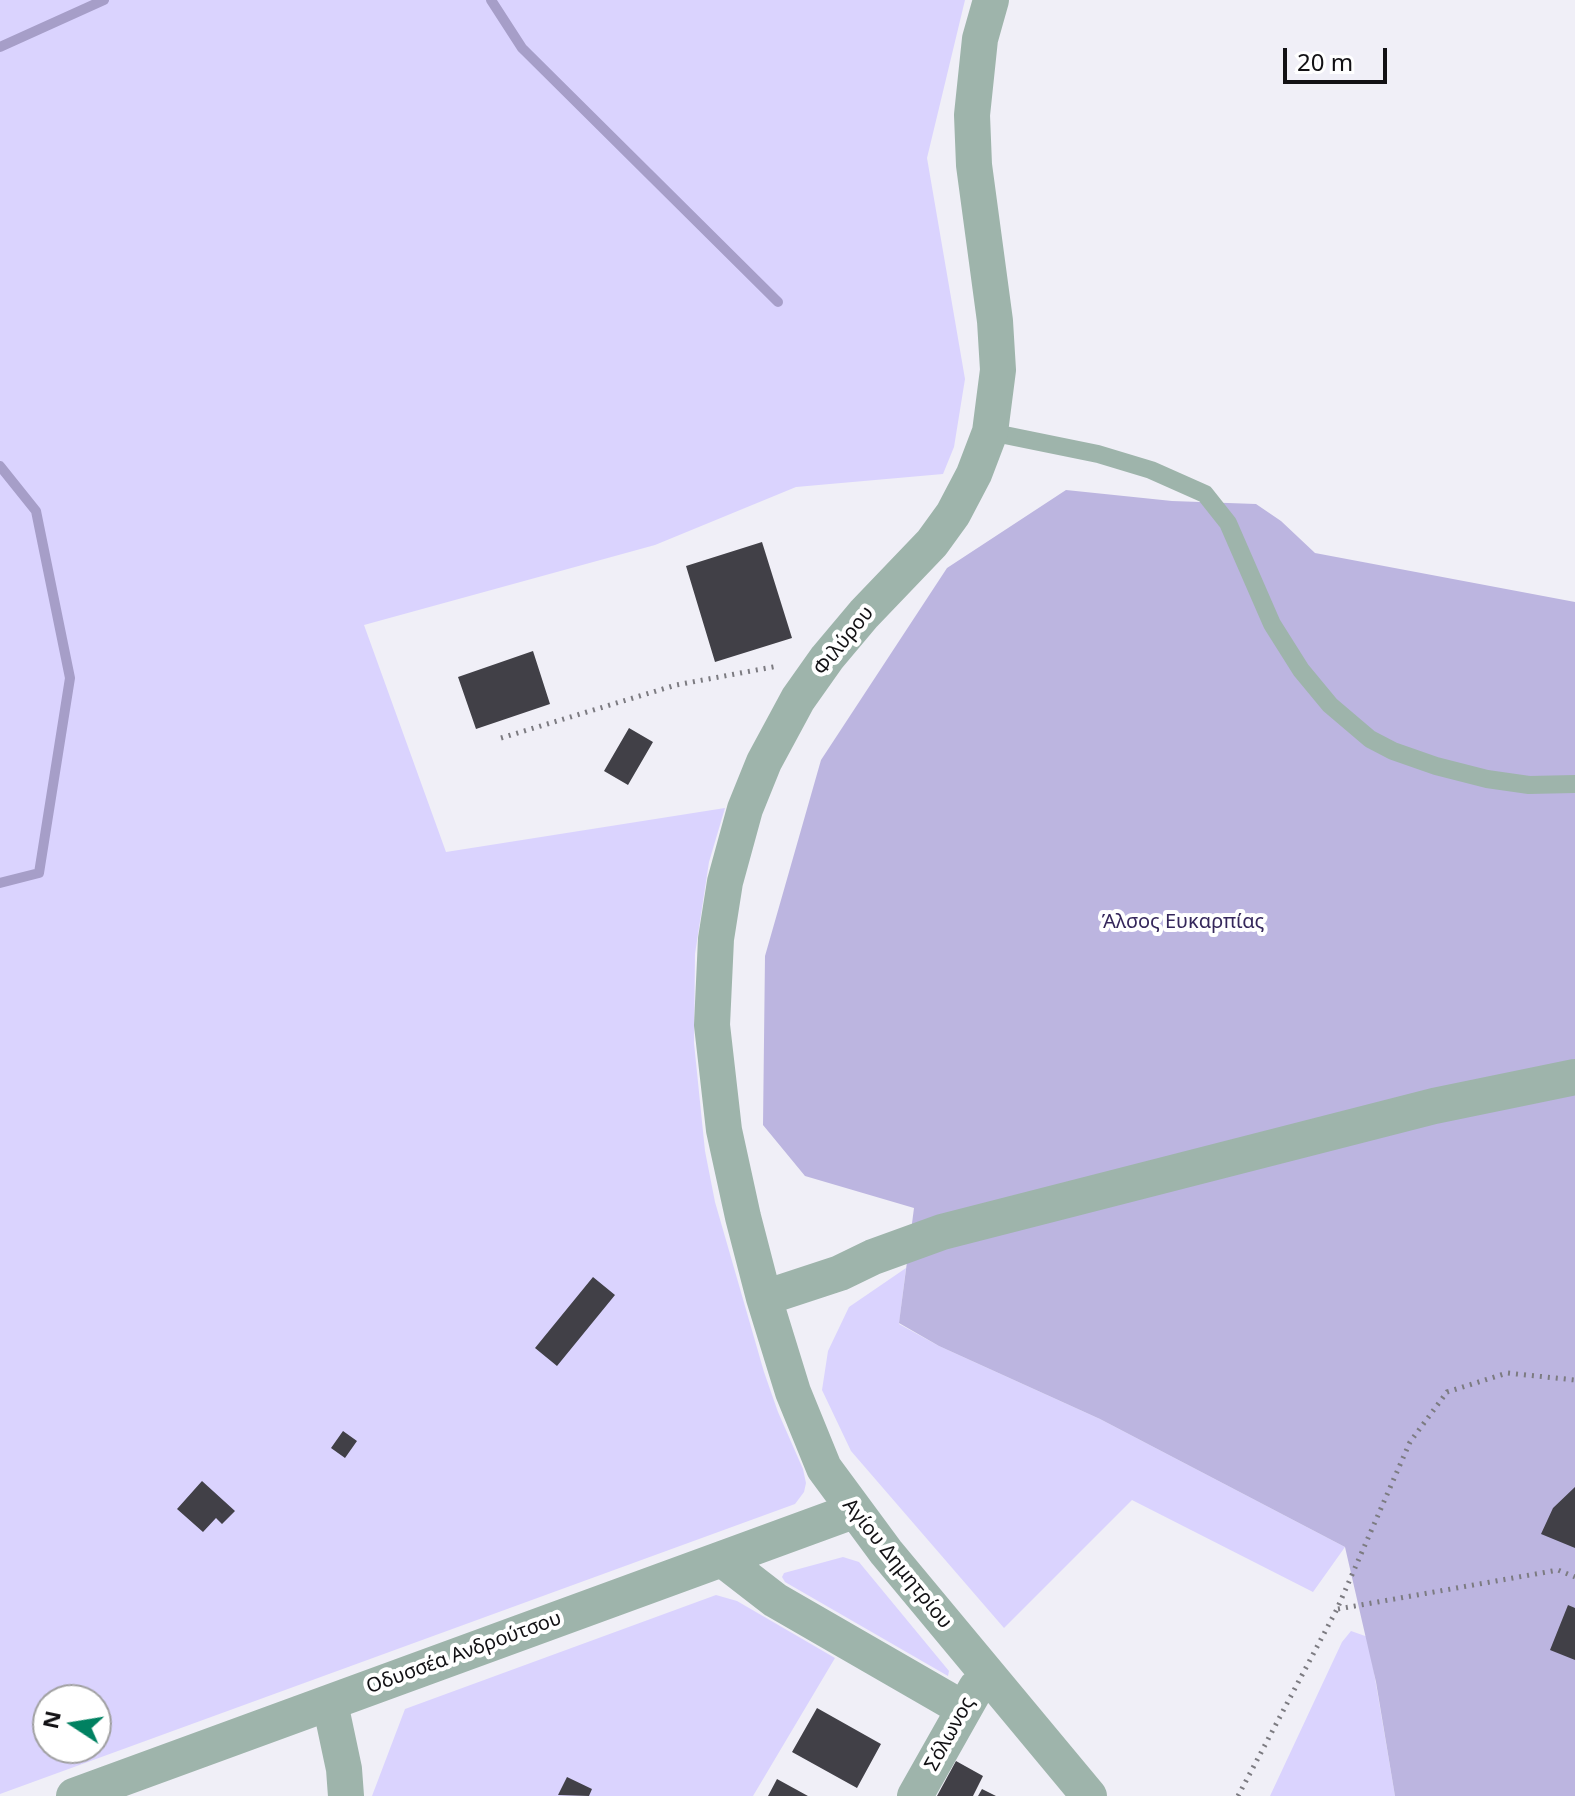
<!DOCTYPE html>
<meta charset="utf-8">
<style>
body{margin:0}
#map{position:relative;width:1575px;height:1796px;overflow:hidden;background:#f0eff7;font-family:"Noto Sans",sans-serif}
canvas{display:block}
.north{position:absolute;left:32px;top:1684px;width:80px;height:80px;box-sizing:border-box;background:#fff;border:2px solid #a0a0a1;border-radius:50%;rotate:282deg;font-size:22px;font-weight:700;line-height:32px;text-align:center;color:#121114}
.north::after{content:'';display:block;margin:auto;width:28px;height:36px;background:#008161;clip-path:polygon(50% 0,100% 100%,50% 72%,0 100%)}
.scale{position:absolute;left:1283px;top:48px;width:104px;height:36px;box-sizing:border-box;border:4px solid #121114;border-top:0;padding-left:10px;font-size:24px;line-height:28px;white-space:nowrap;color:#121114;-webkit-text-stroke:6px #fff;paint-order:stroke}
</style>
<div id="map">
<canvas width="1575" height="1796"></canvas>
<div class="north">N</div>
<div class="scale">20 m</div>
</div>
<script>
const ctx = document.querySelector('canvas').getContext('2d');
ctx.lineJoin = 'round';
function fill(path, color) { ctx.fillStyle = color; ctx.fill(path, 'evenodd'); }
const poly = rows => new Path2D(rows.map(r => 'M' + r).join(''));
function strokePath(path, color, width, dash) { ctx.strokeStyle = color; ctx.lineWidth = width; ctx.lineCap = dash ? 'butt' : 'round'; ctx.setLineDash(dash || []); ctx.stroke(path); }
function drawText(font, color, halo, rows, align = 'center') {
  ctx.font = font + ' "Noto Sans",sans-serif'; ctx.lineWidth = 8; ctx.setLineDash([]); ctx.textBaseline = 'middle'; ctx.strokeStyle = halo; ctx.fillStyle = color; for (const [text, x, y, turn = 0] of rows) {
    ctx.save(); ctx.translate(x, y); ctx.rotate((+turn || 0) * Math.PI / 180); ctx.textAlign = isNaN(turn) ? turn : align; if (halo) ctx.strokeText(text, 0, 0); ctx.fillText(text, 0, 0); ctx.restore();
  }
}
fill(poly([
 [0,0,965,0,927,158,965,379,954,447,943,474,796,487,655,545,364,625,446,852,725,808,709,862,695,954,694,1043,705,1151,715,1202,764,1372,778,1412,803,1469,806,1483,804,1492,795,1504,0,1794],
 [48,1700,96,1700,96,1748,48,1748],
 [906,1268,899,1324,939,1346,1100,1419,1345,1547,1313,1592,1132,1500,1004,1628,851,1451,822,1390,828,1351,849,1307],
 [843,1557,859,1562,949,1671,948,1676,785,1582,782,1577,784,1573],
 [716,1595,737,1601,835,1658,753,1796,372,1796,405,1709],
 [1351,1631,1368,1637,1395,1796,1270,1796,1342,1642]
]), '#dad3fe');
fill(poly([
 [1066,490,1172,501,1256,504,1281,521,1315,553,1575,602,1575,1796,1395,1796,1376,1682,1345,1547,1100,1419,939,1346,899,1323,914,1208,805,1176,763,1125,765,956,821,760,947,568]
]), '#bcb5e0');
strokePath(poly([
 [491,0,522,48,778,302],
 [0,47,104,0],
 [0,466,36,511,70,678,39,873,0,883]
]), '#a69ec8', 10);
fill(poly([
 [762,542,792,638,715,662,686,566],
 [533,651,550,704,476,729,458,677],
 [629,728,653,742,628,785,604,771],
 [593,1277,615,1295,557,1366,535,1348],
 [343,1431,357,1441,345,1458,331,1448],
 [202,1481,235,1511,222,1524,216,1518,203,1532,177,1509],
 [1575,1487,1575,1548,1541,1534,1553,1508],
 [1568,1605,1575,1608,1575,1660,1550,1650],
 [817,1708,881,1744,857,1788,792,1752],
 [956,1761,983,1776,973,1796,937,1796],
 [567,1777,592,1789,589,1796,558,1795],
 [777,1779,808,1796,768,1796],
 [982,1789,996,1796,978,1796]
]), '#414047');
strokePath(poly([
 [501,738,676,685,778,666],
 [1338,1609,1558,1570,1575,1577],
 [1238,1796,1337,1609,1410,1442,1447,1392,1507,1373,1575,1380]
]), '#7c7b81', 5, [2, 6]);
strokePath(poly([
 [990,432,1098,454,1151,470,1205,494,1228,523,1272,624,1301,670,1330,705,1370,739,1393,751,1436,766,1487,779,1529,785,1575,784]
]), '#9eb4ab', 18);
strokePath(poly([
 [991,0,980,39,972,115,974,165,995,321,998,370,990,432,974,474,953,514,932,543,864,614,827,658,798,699,764,762,745,809,725,882,716,939,712,1025,724,1130,743,1217,764,1298,793,1392,824,1468,886,1552,1089,1796],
 [764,1298,840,1273,873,1257,942,1232,1434,1106,1575,1077],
 [722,1559,775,1600,964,1709],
 [330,1703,344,1769,346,1796],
 [74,1796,853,1511],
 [915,1796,976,1688]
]), '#9eb4ab', 36);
drawText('20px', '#121114', '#fff', [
 ["Φιλύρου",844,641,-51],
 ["Αγίου Δημητρίου",897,1564,51],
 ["Οδυσσέα Ανδρούτσου",464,1653,-20],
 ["Σόλωνος",950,1734,-61]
]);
drawText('20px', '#35275b', '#fff', [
 ["Άλσος Ευκαρπίας",1183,922]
]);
</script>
